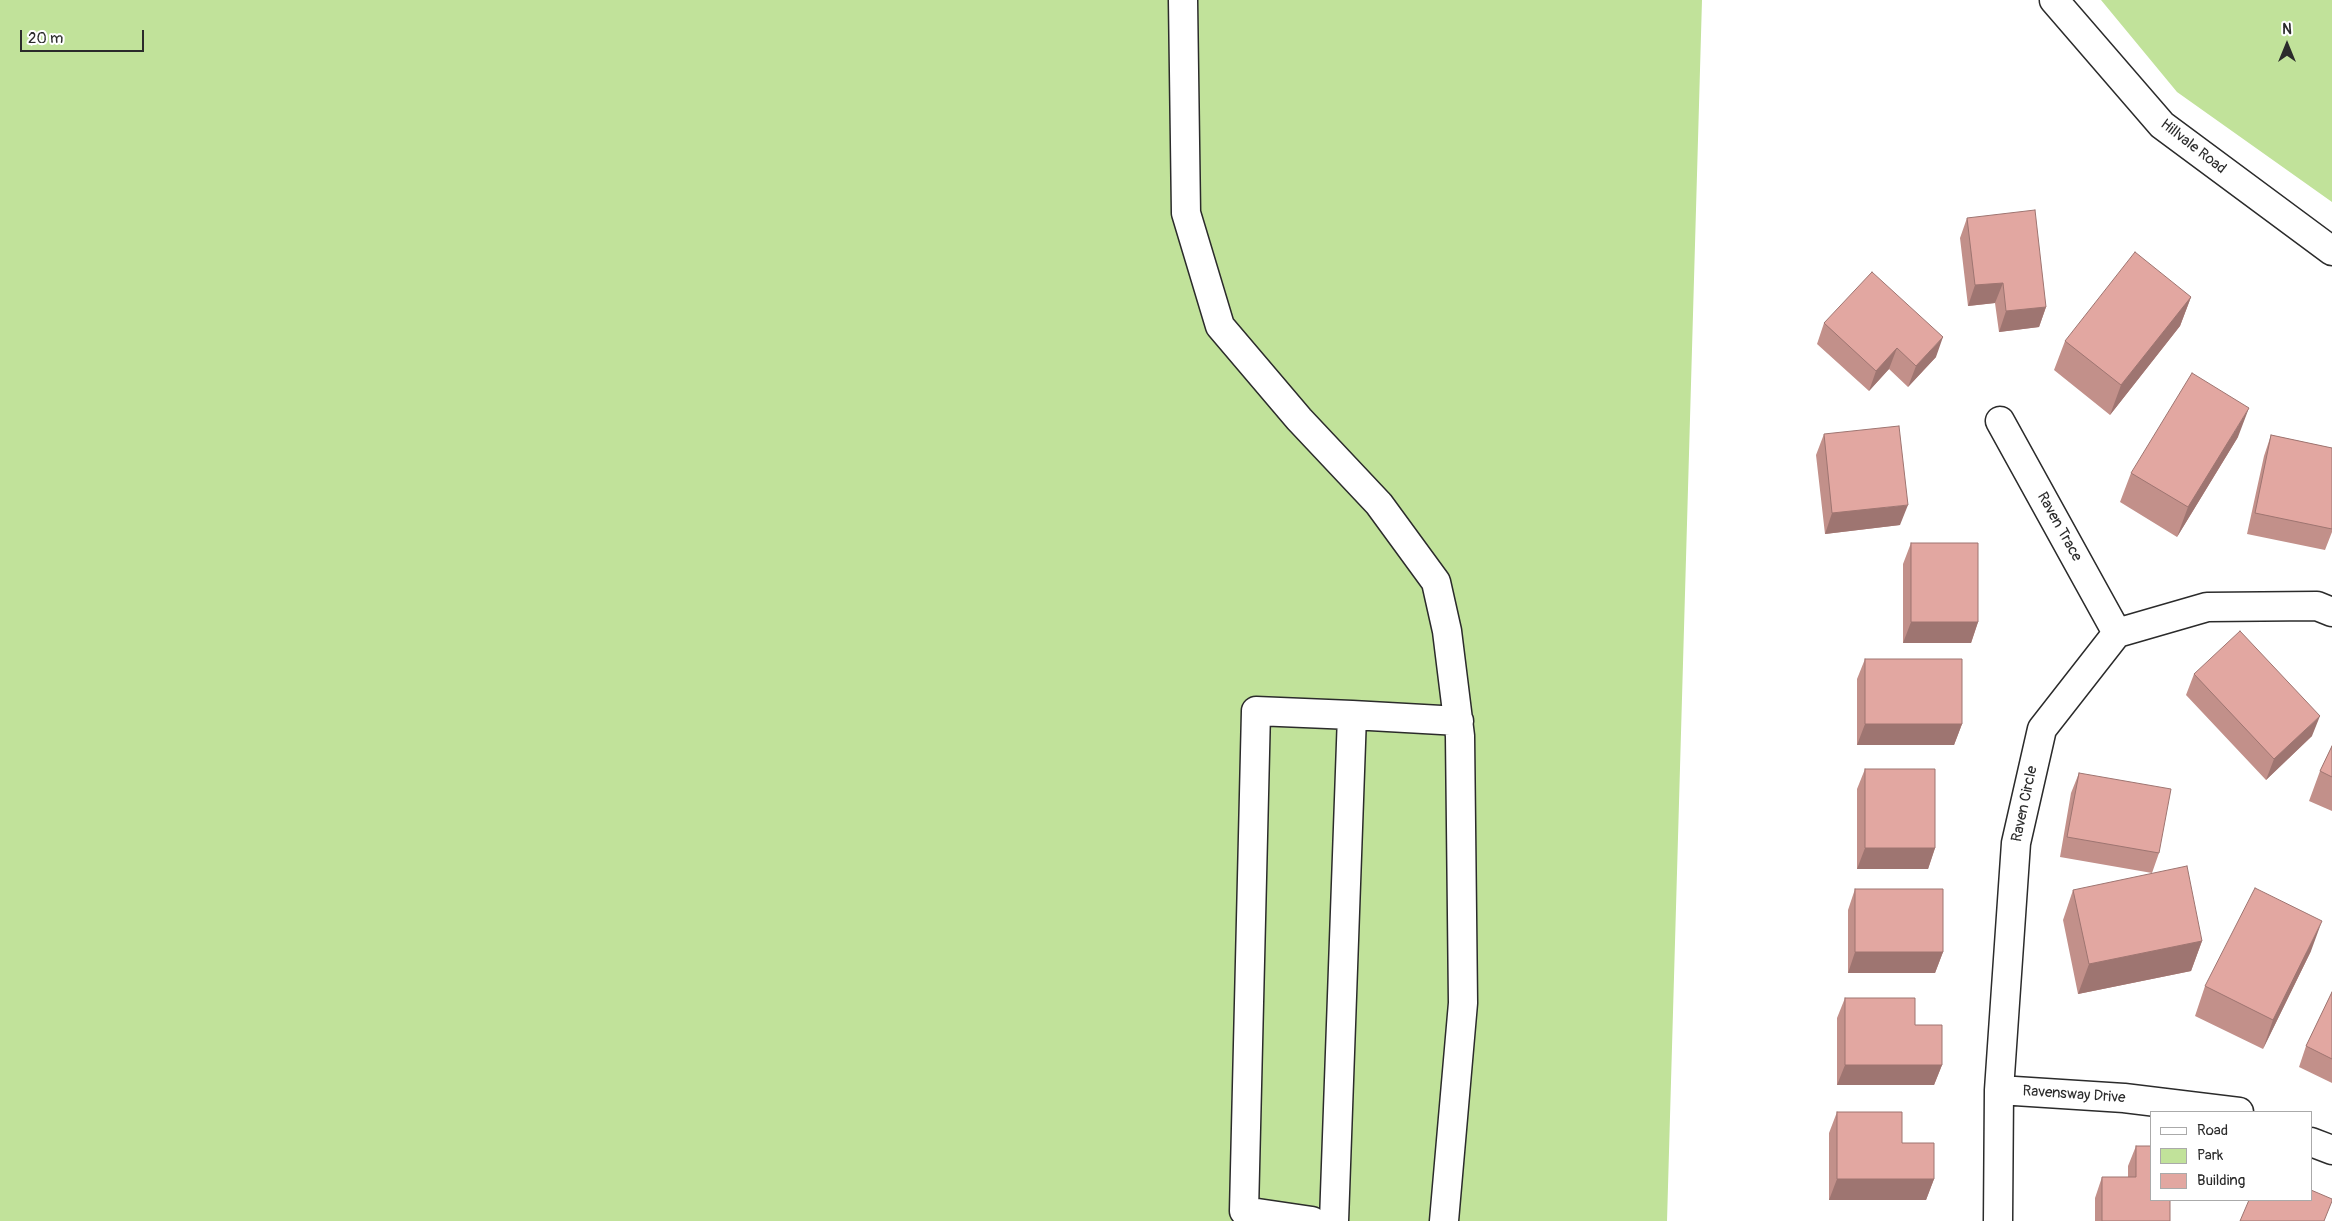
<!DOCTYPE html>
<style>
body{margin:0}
#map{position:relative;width:2332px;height:1221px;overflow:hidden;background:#fff;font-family:Pangolin,sans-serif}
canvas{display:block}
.legend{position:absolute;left:2150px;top:1111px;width:162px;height:90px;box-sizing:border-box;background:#fff;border:1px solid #aaa;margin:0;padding:6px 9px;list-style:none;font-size:15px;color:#2b2b2b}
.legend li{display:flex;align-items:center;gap:10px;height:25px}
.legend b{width:25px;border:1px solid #aaa}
.north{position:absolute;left:2262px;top:20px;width:50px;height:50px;-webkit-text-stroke:4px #fff;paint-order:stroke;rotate:0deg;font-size:14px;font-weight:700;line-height:20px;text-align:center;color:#2b2b2b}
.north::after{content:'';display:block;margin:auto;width:18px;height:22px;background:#2b2b2b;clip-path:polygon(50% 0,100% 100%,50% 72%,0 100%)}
.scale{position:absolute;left:20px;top:30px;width:124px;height:22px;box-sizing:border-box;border:2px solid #2b2b2b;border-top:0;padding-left:6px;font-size:15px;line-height:18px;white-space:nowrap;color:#2b2b2b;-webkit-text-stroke:4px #fff;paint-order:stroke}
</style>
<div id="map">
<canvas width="2332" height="1221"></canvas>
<ul class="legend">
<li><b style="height:6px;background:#fff"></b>Road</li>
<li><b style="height:14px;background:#c1e29a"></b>Park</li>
<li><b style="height:14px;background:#e2a7a1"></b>Building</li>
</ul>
<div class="north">N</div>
<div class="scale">20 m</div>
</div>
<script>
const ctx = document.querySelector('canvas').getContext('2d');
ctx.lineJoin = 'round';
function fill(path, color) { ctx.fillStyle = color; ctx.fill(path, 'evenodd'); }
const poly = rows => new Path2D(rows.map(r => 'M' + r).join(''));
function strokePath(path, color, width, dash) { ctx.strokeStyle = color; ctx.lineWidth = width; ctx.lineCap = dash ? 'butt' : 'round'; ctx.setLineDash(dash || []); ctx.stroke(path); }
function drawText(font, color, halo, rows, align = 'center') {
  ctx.font = font + ' Pangolin,sans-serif'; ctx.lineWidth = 4; ctx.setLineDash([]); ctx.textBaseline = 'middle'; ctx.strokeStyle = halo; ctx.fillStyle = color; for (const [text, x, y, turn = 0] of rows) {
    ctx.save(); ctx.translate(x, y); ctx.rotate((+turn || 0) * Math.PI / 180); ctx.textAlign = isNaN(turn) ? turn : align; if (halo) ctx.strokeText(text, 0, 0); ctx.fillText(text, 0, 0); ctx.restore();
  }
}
fill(poly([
 [0,0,1702,0,1667,1221,0,1221],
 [2101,0,2332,0,2332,202,2177,92]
]), '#c1e29a');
const minor = poly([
 [1183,0,1186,213,1220,326,1299,419,1379,504,1436,582,1447,631,1460,736,1463,1003,1444,1221],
 [2054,0,2162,125,2332,251],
 [2000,421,2117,633],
 [1352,715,1459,721],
 [1999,1090,2124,1098,2239,1112],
 [2311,1142,2332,1150],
 [1312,1221,1244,1211,1256,711,1352,715,1334,1221],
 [1998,1221,1999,1090,2016,843,2042,729,2117,633,2207,607,2317,606,2332,612]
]);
strokePath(minor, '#2b2b2b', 31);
strokePath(minor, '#fff', 28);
fill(poly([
 [1967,218,2046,307,2039,327,1999,332,1995,303,1968,306,1960,238],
 [2191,297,2180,326,2110,415,2054,370,2065,341],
 [1824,323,1936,357,1908,387,1889,369,1869,391,1817,344],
 [1824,434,1900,525,1825,534,1816,455],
 [2271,435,2332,448,2332,532,2325,550,2247,534,2264,456],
 [2238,437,2177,537,2120,502,2131,473],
 [1911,543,1978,622,1971,643,1903,643,1903,564],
 [1865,659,1962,724,1954,745,1857,745,1857,679],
 [2194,674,2312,736,2266,780,2186,695],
 [2332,746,2332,811,2309,801,2320,771],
 [1865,769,1935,848,1928,869,1857,869,1857,789],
 [2079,773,2159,853,2152,873,2060,857,2071,793],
 [1855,889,1943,952,1935,973,1848,973,1848,910],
 [2073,890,2202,941,2191,971,2078,994,2063,920],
 [2311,951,2263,1049,2195,1016,2205,986],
 [2332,992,2332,1083,2299,1067,2306,1046],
 [1845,998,1915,1025,1942,1065,1934,1085,1837,1085,1837,1018],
 [1837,1112,1902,1143,1934,1179,1926,1200,1829,1200,1829,1133],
 [2136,1146,2170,1221,2095,1221,2095,1198,2102,1177,2128,1177,2128,1166]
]), '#c2908a');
fill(poly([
 [2003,283,1995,303,1968,306,1975,285],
 [2191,297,2180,326,2110,415,2121,385],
 [2046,307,2039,327,1999,332,2006,311],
 [1943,337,1936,357,1908,387,1916,366],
 [1897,348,1889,369,1869,391,1876,371],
 [2249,408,2238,437,2177,537,2188,507],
 [1908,505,1900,525,1825,534,1832,513],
 [1911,622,1978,622,1971,643,1903,643],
 [2320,716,2312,736,2266,780,2274,759],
 [1865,724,1962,724,1954,745,1857,745],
 [1865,848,1935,848,1928,869,1857,869],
 [2322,921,2311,951,2263,1049,2273,1020],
 [2202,941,2191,971,2078,994,2089,964],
 [1855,952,1943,952,1935,973,1848,973],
 [1845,1065,1942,1065,1934,1085,1837,1085],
 [1837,1179,1934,1179,1926,1200,1829,1200]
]), '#9e7571');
const building = poly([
 [2035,210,2046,307,2006,311,2003,283,1975,285,1967,218,2035,210],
 [2135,252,2191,297,2121,385,2065,341,2135,252],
 [1872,272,1943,337,1916,366,1897,348,1876,371,1824,323,1872,272],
 [2192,373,2249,408,2188,507,2131,473,2192,373],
 [1899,426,1908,505,1832,513,1824,434,1899,426],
 [2271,435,2332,448,2332,529,2255,513,2271,435],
 [1911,543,1978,543,1978,622,1911,622,1911,543],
 [2240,631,2320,716,2274,759,2194,674,2240,631],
 [1865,659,1962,659,1962,724,1865,724,1865,659],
 [2332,746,2332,777,2320,771,2332,746],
 [1865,769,1935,769,1935,848,1865,848,1865,769],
 [2079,773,2171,789,2159,853,2067,837,2079,773],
 [2187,866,2202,941,2089,964,2073,890,2187,866],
 [2255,888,2322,921,2273,1020,2205,986,2255,888],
 [1855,889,1943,889,1943,952,1855,952,1855,889],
 [2332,992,2332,1059,2306,1046,2332,992],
 [1845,998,1915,998,1915,1025,1942,1025,1942,1065,1845,1065,1845,998],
 [1837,1112,1902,1112,1902,1143,1934,1143,1934,1179,1837,1179,1837,1112],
 [2136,1146,2151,1146,2151,1200,2170,1200,2170,1221,2102,1221,2102,1177,2136,1177,2136,1146],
 [2311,1190,2332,1199,2332,1201,2324,1221,2240,1221,2249,1200,2311,1200,2311,1190]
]);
fill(building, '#e2a7a1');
strokePath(building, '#9e7571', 1);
drawText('15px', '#2b2b2b', '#fff', [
 ["Hillvale Road",2193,147,38],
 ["Raven Trace",2059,527,61],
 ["Raven Circle",2025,804,-78],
 ["Ravensway Drive",2074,1095,4]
]);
</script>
